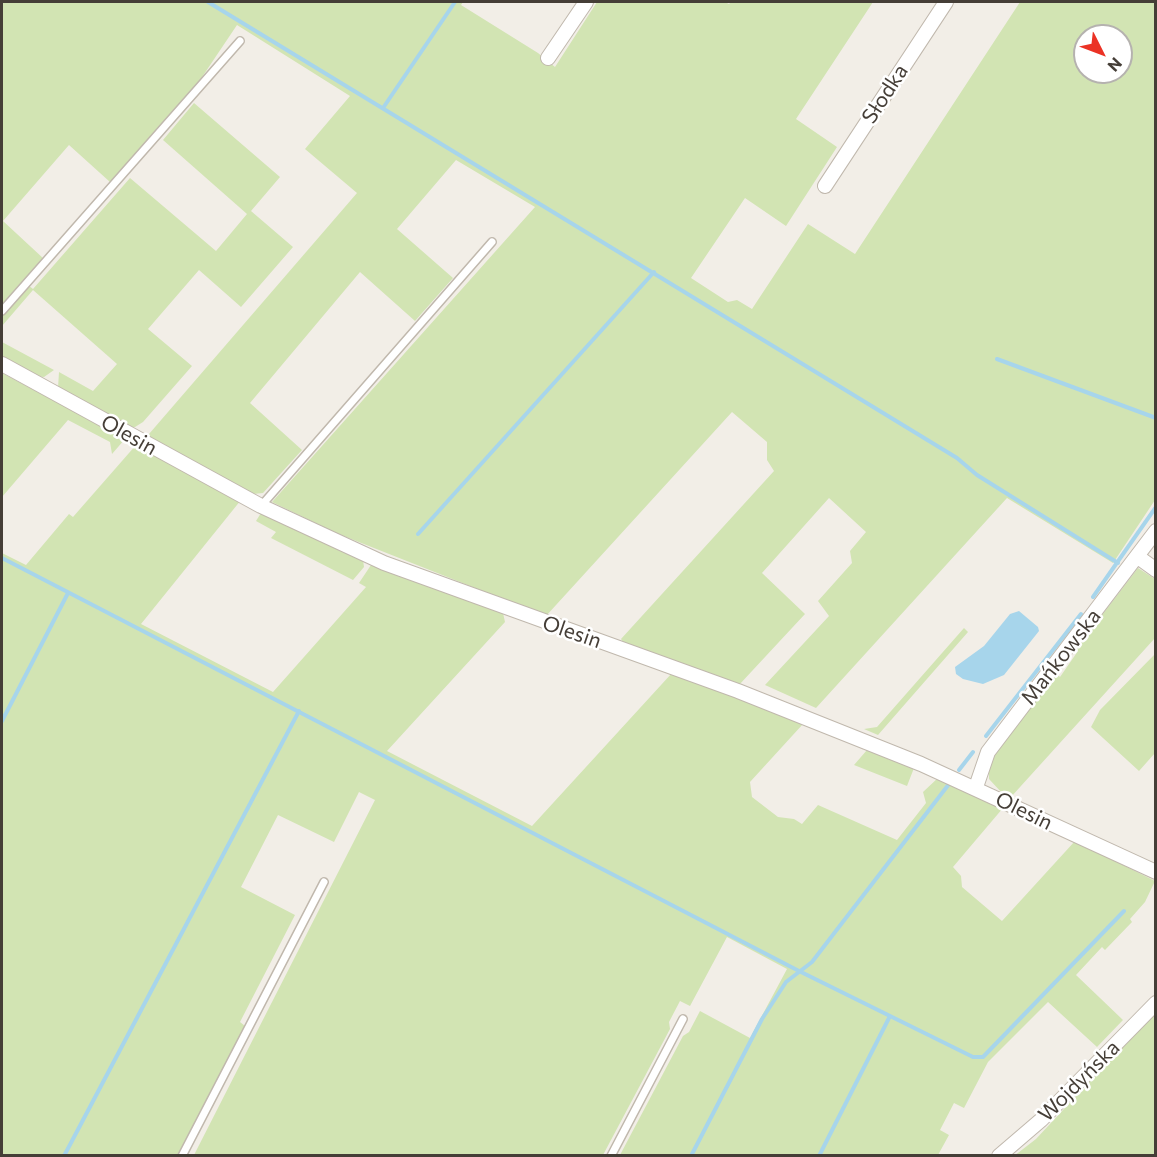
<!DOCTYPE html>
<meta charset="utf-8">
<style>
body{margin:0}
#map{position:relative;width:1157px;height:1157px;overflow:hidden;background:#f2eee7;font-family:Commissioner,sans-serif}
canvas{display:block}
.frame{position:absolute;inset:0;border:3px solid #453e37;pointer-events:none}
.north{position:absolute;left:1073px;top:24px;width:60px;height:60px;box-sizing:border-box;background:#fff;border:2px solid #b5b2af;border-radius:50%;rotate:132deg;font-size:16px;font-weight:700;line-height:24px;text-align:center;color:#453e37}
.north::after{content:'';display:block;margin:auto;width:21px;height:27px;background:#eb3225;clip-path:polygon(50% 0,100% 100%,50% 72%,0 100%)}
</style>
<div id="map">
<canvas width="1157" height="1157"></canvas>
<div class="frame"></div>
<div class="north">N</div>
</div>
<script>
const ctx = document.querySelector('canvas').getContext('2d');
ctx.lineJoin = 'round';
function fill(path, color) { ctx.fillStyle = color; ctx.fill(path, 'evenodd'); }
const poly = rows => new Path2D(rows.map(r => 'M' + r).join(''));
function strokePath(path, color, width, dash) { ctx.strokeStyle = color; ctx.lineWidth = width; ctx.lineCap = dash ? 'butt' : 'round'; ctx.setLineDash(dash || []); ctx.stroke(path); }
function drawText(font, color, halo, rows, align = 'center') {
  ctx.font = font + ' Commissioner,sans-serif'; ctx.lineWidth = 5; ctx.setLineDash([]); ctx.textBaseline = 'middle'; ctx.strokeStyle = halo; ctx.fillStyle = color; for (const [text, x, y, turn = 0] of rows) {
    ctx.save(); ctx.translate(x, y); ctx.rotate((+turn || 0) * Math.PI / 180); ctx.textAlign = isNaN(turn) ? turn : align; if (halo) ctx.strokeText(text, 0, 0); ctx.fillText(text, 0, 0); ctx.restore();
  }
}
fill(poly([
 [2,2,463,2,461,5,538,53,555,67,597,2,725,2,729,4,731,2,873,2,796,119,837,147,786,226,745,198,691,278,728,302,737,300,752,309,808,224,855,254,1020,2,1155,2,1155,500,1113,563,1007,498,816,708,765,685,829,616,818,601,852,563,850,551,866,532,829,498,762,573,805,614,739,685,626,646,621,639,774,471,767,460,767,442,732,412,546,616,336,533,272,502,535,207,456,160,397,229,453,278,415,321,360,272,250,403,302,450,263,493,253,494,152,440,149,434,357,193,305,149,350,96,237,25,194,89,110,182,69,145,3,221,44,259,2,308],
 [1085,36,1121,36,1121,72,1085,72],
 [194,103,280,177,251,211,293,247,241,307,199,270,148,329,192,366,143,422,135,427,128,427,58,388,59,372,93,391,117,364,33,290,2,326,2,316,28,285,33,289,130,178,216,251,247,214,163,140],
 [2,342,54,370,44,377,35,376,2,358],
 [2,373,75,412,125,439,112,454,110,442,68,420,2,497],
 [136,445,241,500,141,624,273,692,366,587,359,583,371,565,378,564,503,613,505,622,387,751,532,826,672,673,803,724,750,782,752,797,778,817,794,819,802,824,818,805,897,840,926,803,923,792,939,777,1003,808,953,867,961,876,962,887,1002,921,1075,841,1155,881,1145,902,1130,919,1132,922,1105,950,1102,947,1076,975,1123,1020,1097,1047,1048,1002,988,1062,964,1108,954,1103,940,1130,949,1135,938,1155,620,1155,683,1036,689,1032,700,1011,750,1038,787,969,727,937,690,1006,680,1001,669,1022,670,1029,603,1155,194,1155,375,800,359,792,334,842,278,815,241,887,295,915,240,1022,245,1026,178,1155,2,1155,2,553,26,565,69,514,73,517],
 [261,513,363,560,364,567,353,580,271,538,276,532,256,521],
 [1138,568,1155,579,1155,638,1011,797,1002,793,989,779,989,767,995,751,1056,673,1060,677,1078,651,1076,649],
 [964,628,968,632,878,735,864,729,877,727],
 [1155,654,1155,753,1139,771,1091,727,1100,710],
 [867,750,914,768,907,786,854,765],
 [1155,1011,1155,1155,1014,1156,1036,1139]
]), '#d2e4b3');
fill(poly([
 [1019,611,1038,627,1039,631,1004,675,983,684,963,679,956,674,955,667,984,646,1010,614]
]), '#a7d5eb');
strokePath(poly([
 [208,2,957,458,977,475,1118,563],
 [383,108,455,2],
 [997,359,1156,418],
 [418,534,654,272],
 [2,558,799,971,973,1057,983,1057,1124,911],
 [1093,597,1156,507],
 [2,721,68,593],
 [986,736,1081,614],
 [959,770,973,752],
 [64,1156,299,711],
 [691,1156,762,1019,786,982,812,962,949,784],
 [819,1156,890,1016]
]), '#a7d5eb', 4);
const service = poly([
 [2,311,240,41],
 [261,506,492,242],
 [182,1156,324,882],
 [611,1156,683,1019]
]);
const minor = poly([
 [548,58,586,2],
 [825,186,946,2],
 [2,364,261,506,384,563,738,691,921,764,1156,872],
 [1138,557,1156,570],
 [976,787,988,752,1156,531],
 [999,1156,1041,1120,1156,1003]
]);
strokePath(service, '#c0b8ad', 10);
strokePath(minor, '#c0b8ad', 16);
strokePath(service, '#fff', 7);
strokePath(minor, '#fff', 14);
drawText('21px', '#453e37', '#fff', [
 ["Słodka",885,94,-57],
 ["Olesin",129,435,29],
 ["Olesin",572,632,19],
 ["Mańkowska",1061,657,-52],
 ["Olesin",1024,811,26],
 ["Wojdyńska",1079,1081,-45]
]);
</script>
